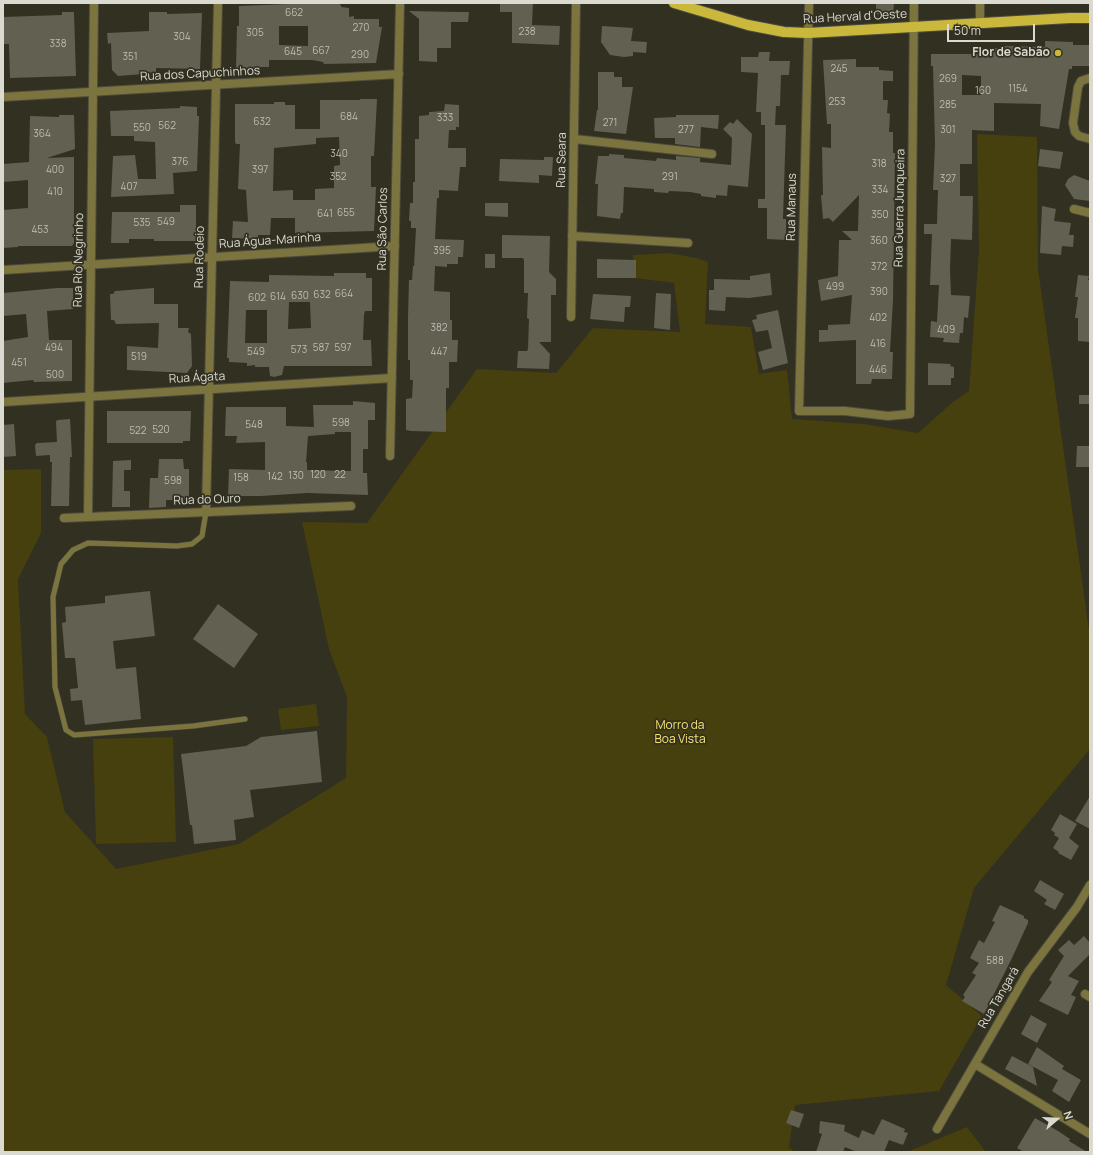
<!DOCTYPE html>
<meta charset="utf-8">
<style>
body{margin:0}
#map{position:relative;width:1093px;height:1155px;overflow:hidden;background:#323021;font-family:Manrope,sans-serif}
canvas{display:block}
.frame{position:absolute;inset:0;border:4px solid #dbdad1;pointer-events:none}
.north{position:absolute;left:1037px;top:1099px;width:40px;height:40px;-webkit-text-stroke:3px #323021;paint-order:stroke;rotate:71deg;font-size:11px;font-weight:700;line-height:16px;text-align:center;color:#dbdad1}
.north::after{content:'';display:block;margin:auto;width:14px;height:18px;background:#dbdad1;clip-path:polygon(50% 0,100% 100%,50% 72%,0 100%)}
.scale{position:absolute;left:947px;top:24px;width:88px;height:18px;box-sizing:border-box;border:2px solid #dbdad1;border-top:0;padding-left:5px;font-size:12px;line-height:14px;white-space:nowrap;color:#dbdad1;-webkit-text-stroke:3px #323021;paint-order:stroke}
</style>
<div id="map">
<canvas width="1093" height="1155"></canvas>
<div class="frame"></div>
<div class="north">N</div>
<div class="scale">50 m</div>
</div>
<script>
const ctx = document.querySelector('canvas').getContext('2d');
ctx.lineJoin = 'round';
function fill(path, color) { ctx.fillStyle = color; ctx.fill(path, 'evenodd'); }
const poly = rows => new Path2D(rows.map(r => 'M' + r).join(''));
function strokePath(path, color, width, dash) { ctx.strokeStyle = color; ctx.lineWidth = width; ctx.lineCap = dash ? 'butt' : 'round'; ctx.setLineDash(dash || []); ctx.stroke(path); }
function drawText(font, color, halo, rows, align = 'center') {
  ctx.font = font + ' Manrope,sans-serif'; ctx.lineWidth = 3.5; ctx.setLineDash([]); ctx.textBaseline = 'middle'; ctx.strokeStyle = halo; ctx.fillStyle = color; for (const [text, x, y, turn = 0] of rows) {
    ctx.save(); ctx.translate(x, y); ctx.rotate((+turn || 0) * Math.PI / 180); ctx.textAlign = isNaN(turn) ? turn : align; if (halo) ctx.strokeText(text, 0, 0); ctx.fillText(text, 0, 0); ctx.restore();
  }
}
fill(poly([
 [977,134,1037,137,1038,269,1090,637,1090,749,974,888,946,985,982,1016,939,1091,795,1105,789,1147,795,1152,3,1152,3,470,41,469,41,533,18,579,25,714,47,737,65,812,116,869,239,844,346,778,347,697,329,649,302,522,367,523,477,369,556,373,593,328,680,332,674,283,635,278,633,255,669,253,696,258,708,262,705,324,751,327,759,374,787,370,792,419,864,424,918,433,954,401,969,391,979,250],
 [316,704,319,726,281,730,278,709],
 [173,737,176,842,96,844,93,739],
 [967,1127,986,1152,907,1152]
]), '#463f0e');
fill(poly([
 [289,3,337,3,341,5,341,7,349,8,349,17,354,16,354,19,379,19,379,27,382,27,376,63,324,64,323,62,312,60,269,60,269,67,258,67,258,69,236,68,237,26,239,26,239,6,289,4],
 [279,26,308,26,308,46,279,45],
 [500,3,533,3,532,25,560,26,559,45,512,43,512,12,500,12],
 [876,3,894,3,893,15,876,14],
 [409,11,458,12,469,12,468,22,451,22,451,48,437,48,437,62,419,61,419,19],
 [62,12,74,12,76,76,10,78,9,44,3,44,3,17,62,15],
 [149,12,167,12,167,14,202,13,200,69,156,68,156,73,118,76,112,70,111,43,108,44,107,33,149,31],
 [602,26,633,28,631,41,647,42,646,53,633,52,633,56,624,57,610,55,601,42],
 [1045,41,1073,42,1073,45,1090,45,1090,66,1072,66,1072,69,1069,69,1059,129,1040,126,1041,104,994,103,994,131,972,130,972,164,960,164,960,196,973,196,972,240,951,239,950,269,951,295,970,296,968,318,964,317,963,333,960,333,959,343,943,342,944,338,930,337,931,321,937,322,939,285,930,285,932,234,924,234,924,224,937,224,938,190,933,190,935,144,933,66,931,66,931,54,979,54,979,48,1003,48,1004,46,1045,47],
 [962,75,981,76,981,95,962,95],
 [759,52,770,52,769,61,790,61,789,75,781,75,780,106,776,106,775,125,786,125,783,219,786,219,786,240,767,239,767,208,758,208,758,199,765,199,765,125,761,125,761,112,756,112,758,73,741,72,741,57,758,57],
 [856,59,856,67,879,67,879,70,893,71,893,81,883,81,883,100,888,100,887,113,890,114,889,132,893,132,893,153,895,153,893,300,890,352,893,352,892,379,872,379,871,384,856,384,856,340,819,342,819,330,828,330,828,325,850,324,852,295,821,301,818,280,838,276,839,240,852,240,842,231,858,231,859,195,833,222,829,218,823,219,821,195,823,195,822,147,831,148,831,124,827,124,823,60],
 [598,72,614,72,614,77,622,77,622,87,633,87,626,134,594,131,597,110,598,110],
 [360,99,377,99,374,156,371,156,371,187,376,187,374,231,295,233,295,218,271,218,270,235,258,235,258,239,232,238,233,221,248,222,246,190,238,189,240,144,236,144,235,142,235,104,274,104,274,102,285,102,285,105,295,105,295,129,320,129,320,100,360,100],
 [339,137,340,165,334,166,334,188,315,189,315,200,293,200,293,190,273,191,274,148,316,144,316,138],
 [445,104,459,105,459,127,456,127,456,130,449,130,448,148,466,148,466,167,460,167,458,191,439,190,439,198,437,198,435,239,464,240,463,257,458,257,458,264,447,264,447,267,435,266,434,291,450,292,450,320,452,320,452,340,458,340,457,362,449,362,449,388,446,388,446,432,411,431,406,430,406,399,412,398,413,380,410,380,410,360,408,360,408,317,409,280,412,280,413,266,414,266,416,228,411,228,411,221,409,221,410,203,413,203,413,182,415,182,415,139,419,139,419,116,429,115,429,112,444,111],
 [180,106,197,107,197,116,199,116,197,171,173,173,174,194,111,197,113,156,135,155,138,179,156,179,155,142,134,141,134,136,111,136,110,111,180,108],
 [59,115,74,115,75,149,47,158,74,157,74,243,72,246,18,246,18,247,3,248,3,210,28,208,28,180,3,182,3,164,29,162,30,116,59,117],
 [676,115,719,115,718,129,701,127,700,147,675,144,675,138,655,138,654,118,676,117],
 [737,119,752,134,748,187,728,185,727,196,716,195,716,198,701,196,701,194,690,192,669,191,668,193,654,192,654,189,624,187,623,213,621,213,620,219,597,216,598,184,595,184,598,156,609,156,609,154,624,155,624,158,656,161,657,158,676,160,676,156,700,158,700,162,731,165,732,138,723,129,730,122,733,124],
 [1040,149,1063,152,1060,169,1038,166],
 [544,157,553,157,552,176,539,175,539,183,499,181,500,159,544,160],
 [1074,175,1090,181,1090,201,1074,199,1065,185,1068,179],
 [485,203,508,203,508,217,485,216],
 [180,205,196,205,196,241,154,241,154,239,129,239,129,243,111,243,112,212,180,212],
 [1042,206,1056,209,1054,221,1071,223,1069,235,1074,235,1073,247,1062,246,1061,255,1040,253],
 [502,235,550,236,549,272,556,279,556,295,551,295,551,342,539,342,550,354,549,369,517,368,518,351,527,351,528,349,529,319,527,318,528,293,524,293,524,260,523,258,502,258],
 [485,254,495,254,495,268,485,268],
 [597,259,636,260,636,278,597,278],
 [334,273,366,273,366,278,372,278,372,311,365,311,364,315,363,340,371,340,372,366,284,366,282,375,274,377,270,376,269,367,255,367,255,365,247,366,247,363,229,362,229,358,227,358,230,281,269,282,269,275,334,276],
 [289,302,310,302,311,328,288,329],
 [246,310,267,310,267,343,245,343],
 [770,273,772,295,749,298,726,297,725,311,709,310,709,290,714,290,714,279,750,280,750,276],
 [1078,275,1089,276,1088,280,1090,280,1090,342,1078,341,1078,318,1075,318,1078,297,1075,297],
 [57,288,73,288,73,309,47,311,49,340,72,340,72,381,34,382,33,380,3,383,3,341,28,337,26,314,3,316,3,293],
 [154,288,154,304,178,304,178,328,189,328,188,332,191,334,192,366,187,373,127,370,127,346,158,348,159,323,116,324,114,320,111,320,110,294,113,294,115,291],
 [656,293,671,294,670,330,654,328],
 [593,294,631,296,630,307,625,307,624,322,590,319],
 [778,310,788,363,763,370,758,352,772,348,768,330,756,332,752,320,757,319,756,315],
 [928,363,951,364,950,366,954,367,954,378,951,378,951,385,928,385],
 [1079,395,1090,395,1090,404,1079,404],
 [353,401,375,403,375,420,368,420,368,449,363,449,363,473,367,473,368,495,307,493,261,496,228,496,229,469,265,470,265,442,236,443,237,436,225,436,226,407,286,407,286,426,314,427,313,405,353,405],
 [335,432,351,432,351,471,307,470,307,462,306,462,308,436,335,434],
 [107,411,191,411,190,441,183,441,183,443,107,443],
 [70,419,72,457,70,457,69,506,51,506,52,462,50,462,50,455,36,456,35,445,37,443,57,442,56,421,58,420],
 [14,424,16,456,3,457,3,425],
 [1077,446,1090,446,1090,467,1076,467],
 [159,459,183,459,184,469,189,469,189,500,166,500,166,507,149,508,150,478,158,478],
 [131,460,131,470,124,470,124,491,130,491,130,507,112,507,113,461],
 [150,591,155,636,113,641,116,669,136,667,141,719,85,725,82,700,71,701,70,689,78,688,75,658,65,658,62,623,66,622,65,607,105,603,105,596],
 [218,604,258,634,234,668,193,639],
 [317,731,322,782,250,790,254,817,234,820,236,840,194,844,192,825,190,825,181,754,246,746,261,737],
 [1090,796,1090,829,1075,821],
 [1060,814,1077,824,1069,838,1079,846,1071,860,1058,853,1059,852,1053,848,1059,838,1054,835,1055,833,1051,830],
 [1040,880,1064,894,1055,910,1044,904,1047,900,1034,891],
 [1000,905,1024,916,1024,918,1028,920,1028,923,1012,958,984,1014,962,1001,965,997,963,995,976,975,972,973,979,963,970,958,979,940,984,943,995,922,992,921],
 [1084,936,1090,943,1090,954,1068,976,1079,981,1071,995,1076,997,1068,1015,1039,1001,1052,982,1049,980,1064,956,1058,950,1069,940,1074,945],
 [1031,1015,1047,1024,1037,1043,1021,1034],
 [1037,1047,1064,1066,1062,1069,1081,1080,1069,1102,1052,1091,1058,1080,1028,1064],
 [1012,1056,1033,1067,1037,1086,1005,1069],
 [791,1110,804,1114,799,1128,786,1123],
 [1035,1118,1058,1131,1070,1139,1069,1141,1087,1152,1024,1152,1017,1148],
 [882,1119,905,1129,904,1132,908,1133,903,1145,889,1140,884,1152,857,1152,845,1147,843,1152,816,1152,822,1134,819,1133,820,1121,845,1125,844,1131,859,1138,862,1130,874,1135]
]), '#626051');
const lane = poly([
 [206,512,202,536,192,544,177,546,88,543,73,550,61,564,53,597,55,687,66,730,74,735,193,726,245,719]
]);
const street = poly([
 [809,3,799,411,845,411,888,416,910,414,914,3],
 [980,23,980,3],
 [1090,78,1081,81,1078,87,1073,123,1075,132,1079,136,1090,139],
 [3,97,399,74],
 [574,139,712,154],
 [1074,209,1090,213],
 [572,236,688,243],
 [3,270,395,246],
 [571,317,576,3],
 [3,402,392,378],
 [390,456,400,3],
 [206,512,218,3],
 [88,517,94,3],
 [64,518,351,506],
 [1085,994,1090,997],
 [975,1064,1090,1134],
 [937,1129,1028,972,1077,907,1090,885]
]);
const primary = poly([
 [674,3,748,25,784,32,808,33,1070,18,1090,18]
]);
strokePath(lane, '#4d4b3d', 6);
strokePath(street, '#4d4b3d', 10);
strokePath(primary, '#4d4b3d', 12);
strokePath(lane, '#7c743e', 5);
strokePath(street, '#7c743e', 8);
strokePath(primary, '#cab83c', 10);
for (const [x, y, r, color] of [
 [1058,53,4,"#ccb939"]
]) { const dot = new Path2D(); dot.arc(x, y, r, 0, 2 * Math.PI); ctx.fillStyle = color; ctx.fill(dot); strokePath(dot, '#323021', 1.5); }
drawText('10px', '#bdbcb1', null, [
 ["662",294,13],
 ["270",361,28],
 ["238",527,32],
 ["305",255,33],
 ["304",182,37],
 ["338",58,44],
 ["667",321,51],
 ["645",293,52],
 ["290",360,55],
 ["351",130,57],
 ["245",839,69],
 ["269",948,79],
 ["1154",1018,89],
 ["160",983,91],
 ["253",837,102],
 ["285",948,105],
 ["684",349,117],
 ["333",445,118],
 ["632",262,122],
 ["271",610,123],
 ["562",167,126],
 ["550",142,128],
 ["277",686,130],
 ["301",948,130],
 ["364",42,134],
 ["340",339,154],
 ["376",180,162],
 ["318",879,164],
 ["400",55,170],
 ["397",260,170],
 ["352",338,177],
 ["291",670,177],
 ["327",948,179],
 ["407",129,187],
 ["334",880,190],
 ["410",55,192],
 ["655",346,213],
 ["641",325,214],
 ["350",880,215],
 ["549",166,222],
 ["535",142,223],
 ["453",40,230],
 ["360",879,241],
 ["395",442,251],
 ["372",879,267],
 ["499",835,287],
 ["390",879,292],
 ["664",344,294],
 ["632",322,295],
 ["630",300,296],
 ["614",278,297],
 ["602",257,298],
 ["402",878,318],
 ["382",439,328],
 ["409",946,330],
 ["416",878,344],
 ["494",54,348],
 ["587",321,348],
 ["597",343,348],
 ["573",299,350],
 ["549",256,352],
 ["447",439,352],
 ["519",139,357],
 ["451",19,363],
 ["446",878,370],
 ["500",55,375],
 ["598",341,423],
 ["548",254,425],
 ["520",161,430],
 ["522",138,431],
 ["120",318,475],
 ["22",340,475],
 ["130",296,476],
 ["142",275,477],
 ["158",241,478],
 ["598",173,481],
 ["588",995,961]
]);
drawText('12px', '#dbdad1', '#323021', [
 ["Rua Herval d'Oeste",855,17,-3],
 ["Rua dos Capuchinhos",200,74,-3],
 ["Rua Seara",562,160,-89],
 ["Rua Manaus",792,207,-89],
 ["Rua Guerra Junqueira",900,208,-89],
 ["Rua São Carlos",383,229,-89],
 ["Rua Água-Marinha",270,241,-4],
 ["Rua Rodeio",200,257,-89],
 ["Rua Rio Negrinho",79,260,-89],
 ["Rua Ágata",197,378,-3],
 ["Rua do Ouro",207,500,-2],
 ["Rua Tangará",999,998,-60]
]);
drawText('bold 12px', '#dbdad1', '#323021', [
 ["Flor de Sabão",1050,53]
], 'right');
drawText('12px', '#f4e271', '#323021', [
 ["Morro da",680,726],
 ["Boa Vista",680,740]
]);
</script>
